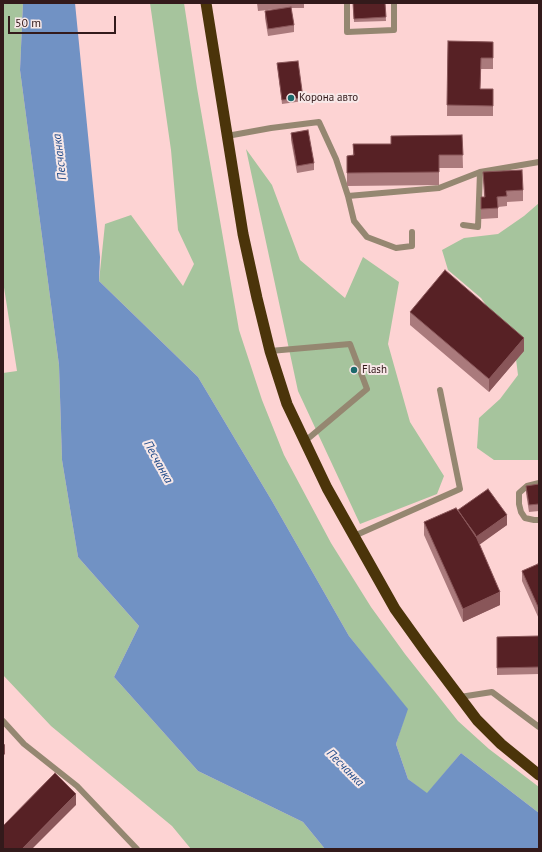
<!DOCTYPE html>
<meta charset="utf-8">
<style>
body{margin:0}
#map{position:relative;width:542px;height:852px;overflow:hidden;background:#fdd3d3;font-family:"PT Sans",sans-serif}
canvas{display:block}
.frame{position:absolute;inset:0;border:4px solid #331a1b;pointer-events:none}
.scale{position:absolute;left:8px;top:16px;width:108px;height:18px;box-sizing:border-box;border:2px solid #331a1b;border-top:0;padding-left:5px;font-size:12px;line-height:14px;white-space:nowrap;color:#331a1b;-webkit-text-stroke:3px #f7e8e8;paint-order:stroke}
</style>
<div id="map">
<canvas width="542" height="852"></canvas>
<div class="frame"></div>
<div class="scale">50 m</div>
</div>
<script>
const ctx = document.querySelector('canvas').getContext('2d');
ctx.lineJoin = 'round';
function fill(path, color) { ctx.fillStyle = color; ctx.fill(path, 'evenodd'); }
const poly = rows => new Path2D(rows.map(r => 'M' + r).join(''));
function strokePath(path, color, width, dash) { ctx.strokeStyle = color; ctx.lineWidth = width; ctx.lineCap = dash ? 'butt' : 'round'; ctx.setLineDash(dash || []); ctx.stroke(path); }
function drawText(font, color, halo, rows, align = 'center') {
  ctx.font = font + ' "PT Sans",sans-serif'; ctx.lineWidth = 4; ctx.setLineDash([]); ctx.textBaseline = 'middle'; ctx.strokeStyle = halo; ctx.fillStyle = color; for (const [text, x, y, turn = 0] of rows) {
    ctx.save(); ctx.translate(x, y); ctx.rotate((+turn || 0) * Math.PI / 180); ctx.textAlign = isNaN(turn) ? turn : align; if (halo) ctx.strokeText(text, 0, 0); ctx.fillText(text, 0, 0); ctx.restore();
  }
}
fill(poly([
 [3,3,23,3,20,70,59,365,62,460,78,557,139,626,114,677,198,771,303,822,325,849,191,849,172,826,51,726,3,675,3,373,17,371,3,281],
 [150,3,184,3,197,88,239,330,262,400,284,455,331,543,371,607,405,654,458,721,489,749,539,787,539,813,461,753,427,794,408,779,396,744,407,709,349,636,272,501,198,377,99,281,105,224,131,215,183,286,194,264,178,230,171,150],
 [246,149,272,185,300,260,345,298,363,257,399,282,388,344,410,422,444,476,437,494,360,524,298,391],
 [539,203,539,460,494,460,477,448,479,418,500,399,518,375,514,343,481,298,448,270,442,250,464,238,498,234,524,216]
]), '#a6c49d');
fill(poly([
 [23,3,75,3,100,257,99,281,198,377,272,501,349,636,408,709,396,744,408,779,427,793,461,753,539,813,539,849,325,849,303,822,198,771,114,677,139,626,78,557,62,460,59,365,20,70]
]), '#7192c4');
strokePath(poly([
 [347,3,347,32,394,30,394,3],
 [227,136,271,128,319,122,336,159,348,196,439,188,480,172,539,162],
 [348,196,354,221,367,237,396,248,412,246,412,232],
 [463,225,478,227,480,172],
 [270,351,350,344,367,389,304,442],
 [539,483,527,486,519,493,519,504,521,512,525,518,534,520,539,520],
 [354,536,460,489,440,390],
 [460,697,492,692,539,727],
 [3,721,24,744,77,786,137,849]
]), '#958771', 6);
strokePath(poly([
 [206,3,243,234,257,298,270,351,287,404,327,488,395,609,428,655,477,720,501,744,539,775]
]), '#4b340a', 11);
fill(poly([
 [257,3,304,3,304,8,291,8,294,25,294,32,268,36,265,18,265,11,277,9,258,11],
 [353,3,385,3,386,21,354,22],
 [448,41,493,42,493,69,481,69,480,89,493,89,493,116,447,116],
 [277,63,303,98,303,101,282,104],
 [291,133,314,163,314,170,297,173,291,140],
 [462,135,463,168,439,168,439,185,347,186,347,156,353,155,353,144,391,144],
 [483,172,523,190,523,201,507,202,507,206,498,207,498,218,481,219,481,197,484,197],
 [410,312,524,351,489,392,410,325],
 [539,484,539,511,529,512,526,493,526,486],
 [458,510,507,525,479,544,500,605,463,622,424,535,424,522],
 [539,566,539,619,522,581,522,571],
 [539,636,539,674,497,675,497,637]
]), '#aa7a7c');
fill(poly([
 [524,338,524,351,489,392,489,379],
 [507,515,507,525,475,548,475,537],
 [500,592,500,605,463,622,463,609],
 [5,744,5,754,3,756,3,745],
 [76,794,76,805,32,849,22,849]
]), '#895659');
const building = poly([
 [353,3,385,3,386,17,354,19,353,3],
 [291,7,294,25,268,29,265,11,291,7],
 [448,41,493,42,493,58,481,58,480,89,493,89,493,106,447,105,448,41],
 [298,61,303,98,282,100,277,63,298,61],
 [308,130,314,163,297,166,291,133,308,130],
 [462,135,463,155,439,155,439,172,347,173,347,156,354,155,353,144,391,144,391,136,462,135],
 [522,170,523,190,506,191,507,196,497,197,498,208,481,209,481,197,485,197,483,172,522,170],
 [445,270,524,338,489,379,410,312,445,270],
 [539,484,539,504,529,505,526,486,539,484],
 [488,489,507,515,476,537,458,510,488,489],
 [456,508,475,534,500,592,463,609,424,522,456,508],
 [538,564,539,566,539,609,522,571,538,564],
 [539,636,539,667,497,668,497,637,539,636],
 [55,773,76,794,22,849,3,849,3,826,55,773]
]);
fill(building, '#572125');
strokePath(building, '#895659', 1);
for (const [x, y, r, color] of [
 [291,98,4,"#1c6a6c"],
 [354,370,4,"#1c6a6c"]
]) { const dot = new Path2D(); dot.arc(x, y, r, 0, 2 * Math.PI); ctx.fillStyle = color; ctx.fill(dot); strokePath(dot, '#f7e8e8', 1.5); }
drawText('11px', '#331a1b', '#f7e8e8', [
 ["Корона авто",299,98],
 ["Flash",362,370]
], 'left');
drawText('italic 12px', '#214b89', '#f7e8e8', [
 ["Песчанка",60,157,-97],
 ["Песчанка",158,462,61],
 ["Песчанка",345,768,45]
]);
</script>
